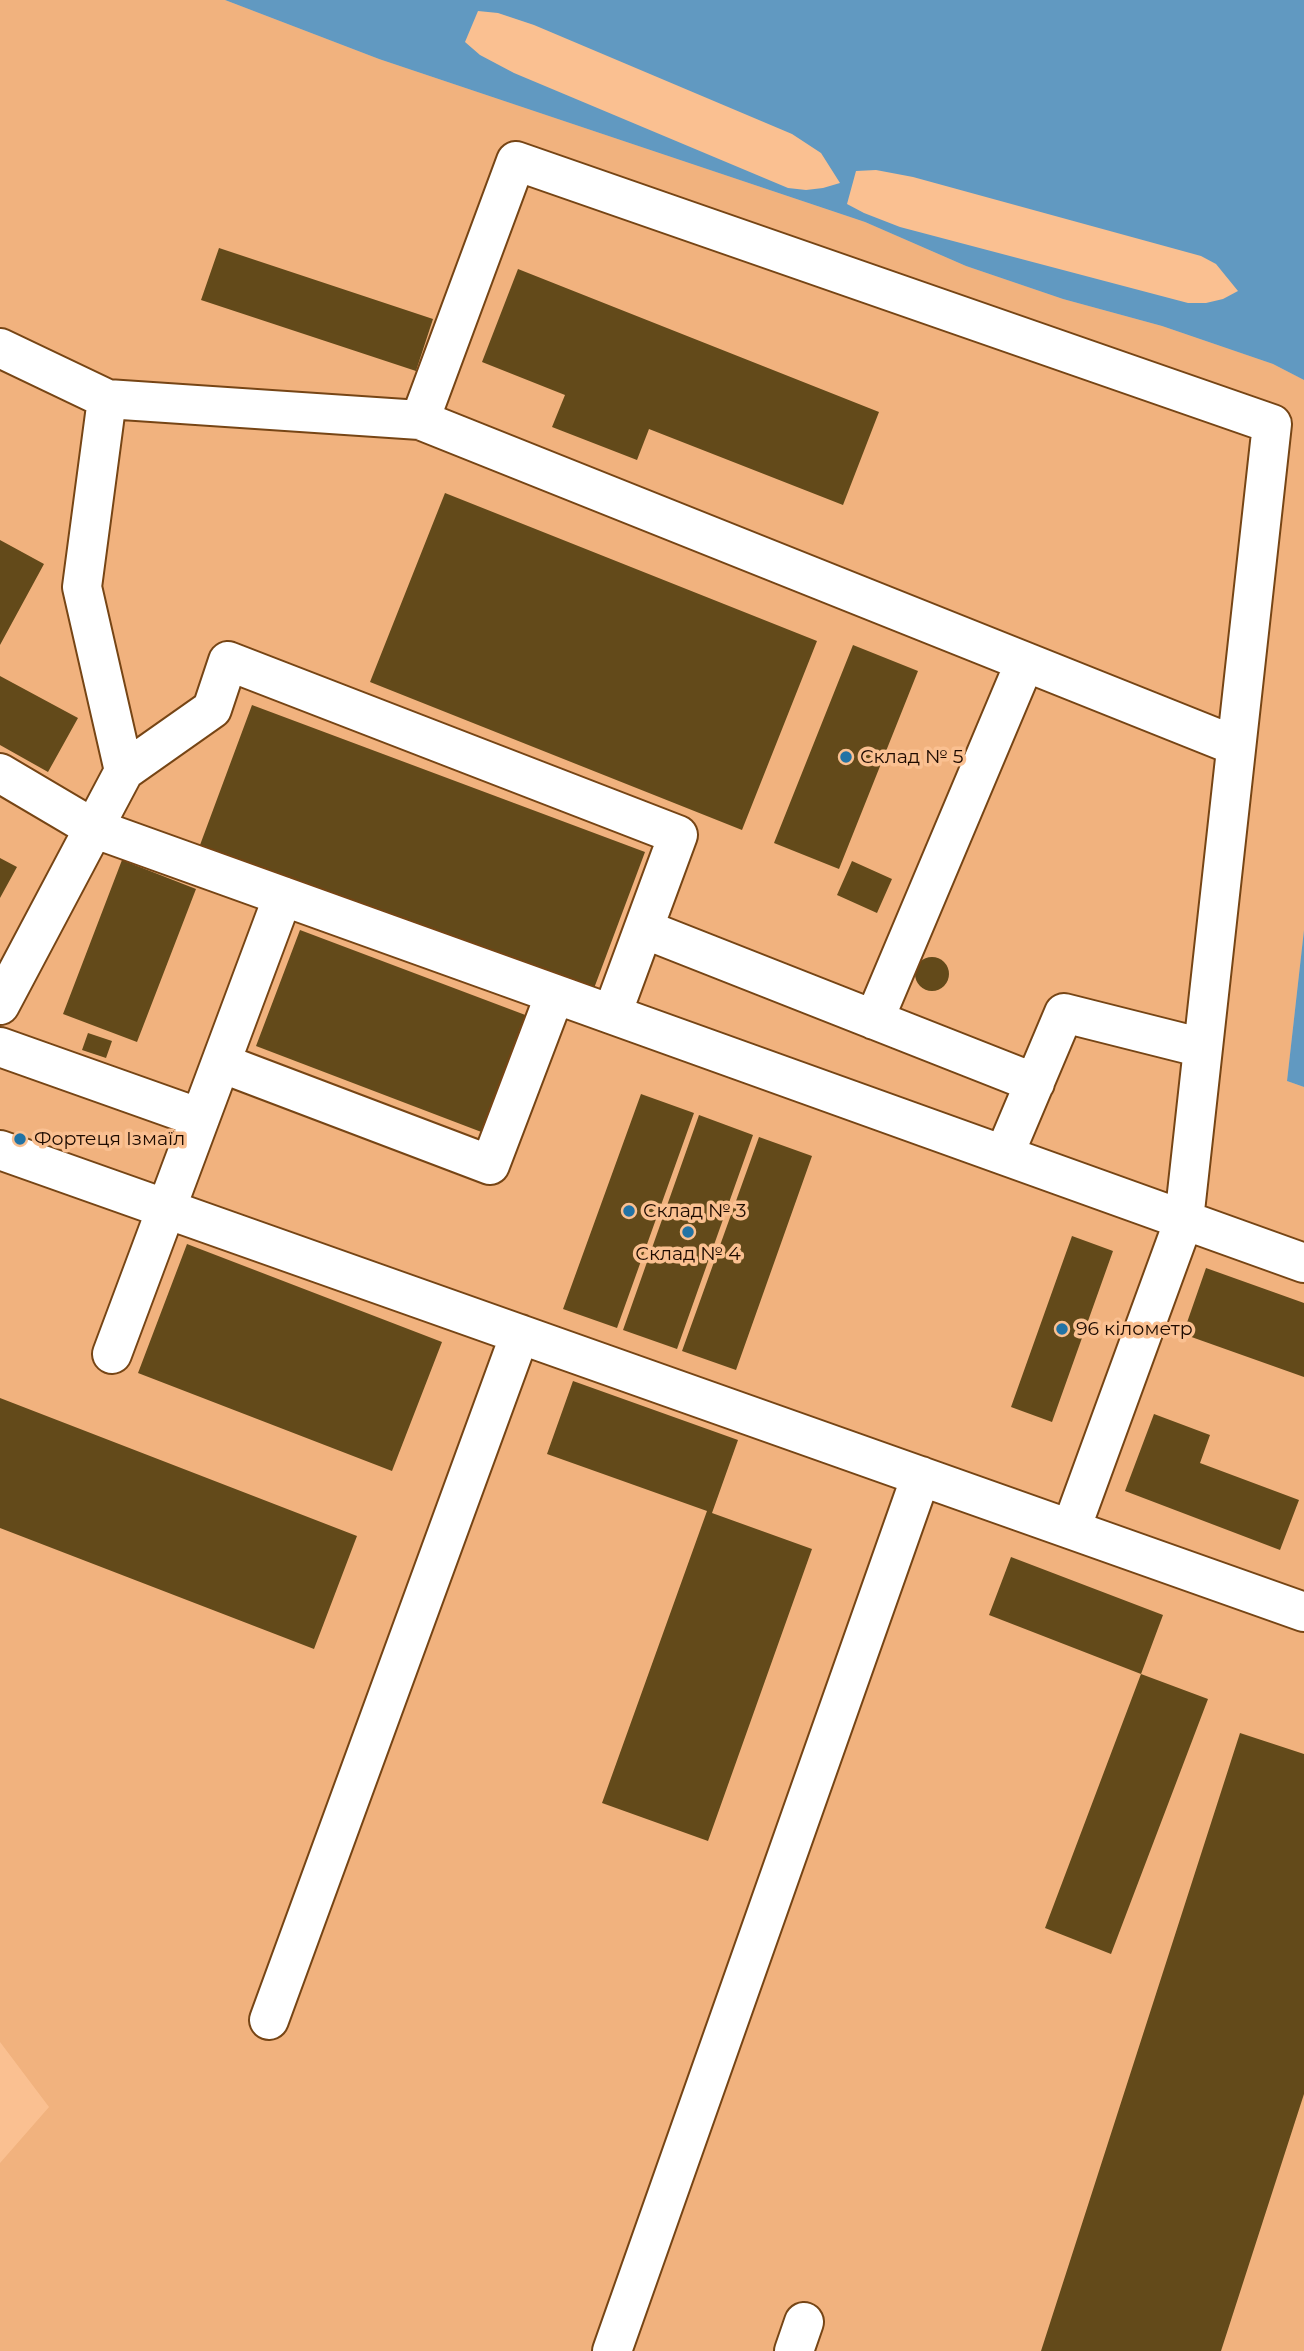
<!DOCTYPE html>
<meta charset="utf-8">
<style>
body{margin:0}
canvas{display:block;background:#fac091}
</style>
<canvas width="1304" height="2351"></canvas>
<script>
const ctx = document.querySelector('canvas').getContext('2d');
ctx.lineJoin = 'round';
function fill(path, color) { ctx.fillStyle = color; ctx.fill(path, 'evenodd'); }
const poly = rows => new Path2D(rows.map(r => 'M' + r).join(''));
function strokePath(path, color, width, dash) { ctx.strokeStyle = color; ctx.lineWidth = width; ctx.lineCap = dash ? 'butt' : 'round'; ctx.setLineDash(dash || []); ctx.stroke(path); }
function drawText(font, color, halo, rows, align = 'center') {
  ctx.font = font + ' Montserrat,sans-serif'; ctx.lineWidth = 7; ctx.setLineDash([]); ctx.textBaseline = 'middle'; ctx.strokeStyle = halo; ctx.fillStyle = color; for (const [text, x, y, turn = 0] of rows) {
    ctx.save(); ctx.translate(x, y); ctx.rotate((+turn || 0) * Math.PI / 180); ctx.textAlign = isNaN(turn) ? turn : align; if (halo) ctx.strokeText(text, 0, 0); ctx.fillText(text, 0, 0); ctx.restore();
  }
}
fill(poly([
 [0,0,225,0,379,59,865,222,966,266,1063,299,1162,326,1273,364,1304,380,1304,930,1287,1081,1304,1087,1304,2351,0,2351,0,2163,49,2107,0,2042]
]), '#f1b27e');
fill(poly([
 [225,0,1304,0,1304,380,1273,364,1162,326,1063,299,966,266,865,222,379,59],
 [1304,930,1304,1087,1287,1081]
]), '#6199c1');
fill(poly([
 [478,11,498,13,534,25,792,134,821,153,840,183,823,188,806,190,788,188,514,73,480,55,465,42],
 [876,170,913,177,1201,256,1216,264,1238,291,1223,299,1206,303,1188,303,900,227,864,213,847,204,856,171]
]), '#fac091');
fill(poly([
 [219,248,433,319,416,371,201,300],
 [518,269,879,412,843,505,649,429,637,460,552,427,565,395,482,362],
 [445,493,817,641,742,830,370,682],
 [0,540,44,564,0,645],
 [853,645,918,671,839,869,774,843],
 [0,676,78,718,48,772,0,745],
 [252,705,645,852,593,991,200,845],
 [0,858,17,867,0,898],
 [122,860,196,889,137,1042,63,1014],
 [852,861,892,879,877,913,837,895],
 [300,930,528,1016,484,1133,256,1046],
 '915 974a17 17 0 1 1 34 0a17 17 0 1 1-34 0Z',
 [88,1033,112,1041,106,1058,82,1050],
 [641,1094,694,1113,617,1328,563,1309],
 [699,1115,753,1135,677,1349,623,1330],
 [759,1137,812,1156,736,1370,682,1351],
 [1072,1236,1113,1251,1052,1422,1011,1407],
 [187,1244,442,1342,392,1471,138,1373],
 [1206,1268,1304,1303,1304,1377,1183,1334],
 [573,1381,738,1440,712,1513,812,1549,708,1841,602,1803,707,1511,547,1454],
 [0,1398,357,1536,314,1649,0,1528],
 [1154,1414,1210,1435,1200,1463,1299,1500,1280,1550,1125,1491],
 [1011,1557,1163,1615,1141,1674,989,1615],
 [1141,1674,1208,1699,1111,1954,1045,1928],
 [1240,1733,1304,1754,1304,2094,1221,2351,1041,2351]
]), '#634a1a');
const minor = poly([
 [0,348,107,399,420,420,1236,746],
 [420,420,516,161,1272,424,1184,1220,1071,1529],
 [124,771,212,709,228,661,678,835,612,1014],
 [0,773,93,828,1304,1263],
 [644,929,1035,1083],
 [0,1005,124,771,82,587,107,399],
 [874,1020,1025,662],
 [0,1047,200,1118],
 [221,1063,490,1165,555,994],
 [0,1150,1304,1612],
 [1004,1155,1064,1013,1203,1048],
 [112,1354,283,896],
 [269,2020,520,1334],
 [612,2351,921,1476],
 [794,2351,804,2322]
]);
strokePath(minor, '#764515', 42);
strokePath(minor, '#fff', 38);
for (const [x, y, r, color] of [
 [846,757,7,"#2273a5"],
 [20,1139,7,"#2273a5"],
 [629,1211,7,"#2273a5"],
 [688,1232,7,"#2273a5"],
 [1062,1329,7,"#2273a5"]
]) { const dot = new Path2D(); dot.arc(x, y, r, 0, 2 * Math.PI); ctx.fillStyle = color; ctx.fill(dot); strokePath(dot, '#fac091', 2.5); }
drawText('19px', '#1e0b00', '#fac091', [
 ["Склад № 5",860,757],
 ["Фортеця Ізмаїл",34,1139],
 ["Склад № 3",643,1211],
 ["Склад № 4",688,1254,"center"],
 ["96 кілометр",1076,1329]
], 'left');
</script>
